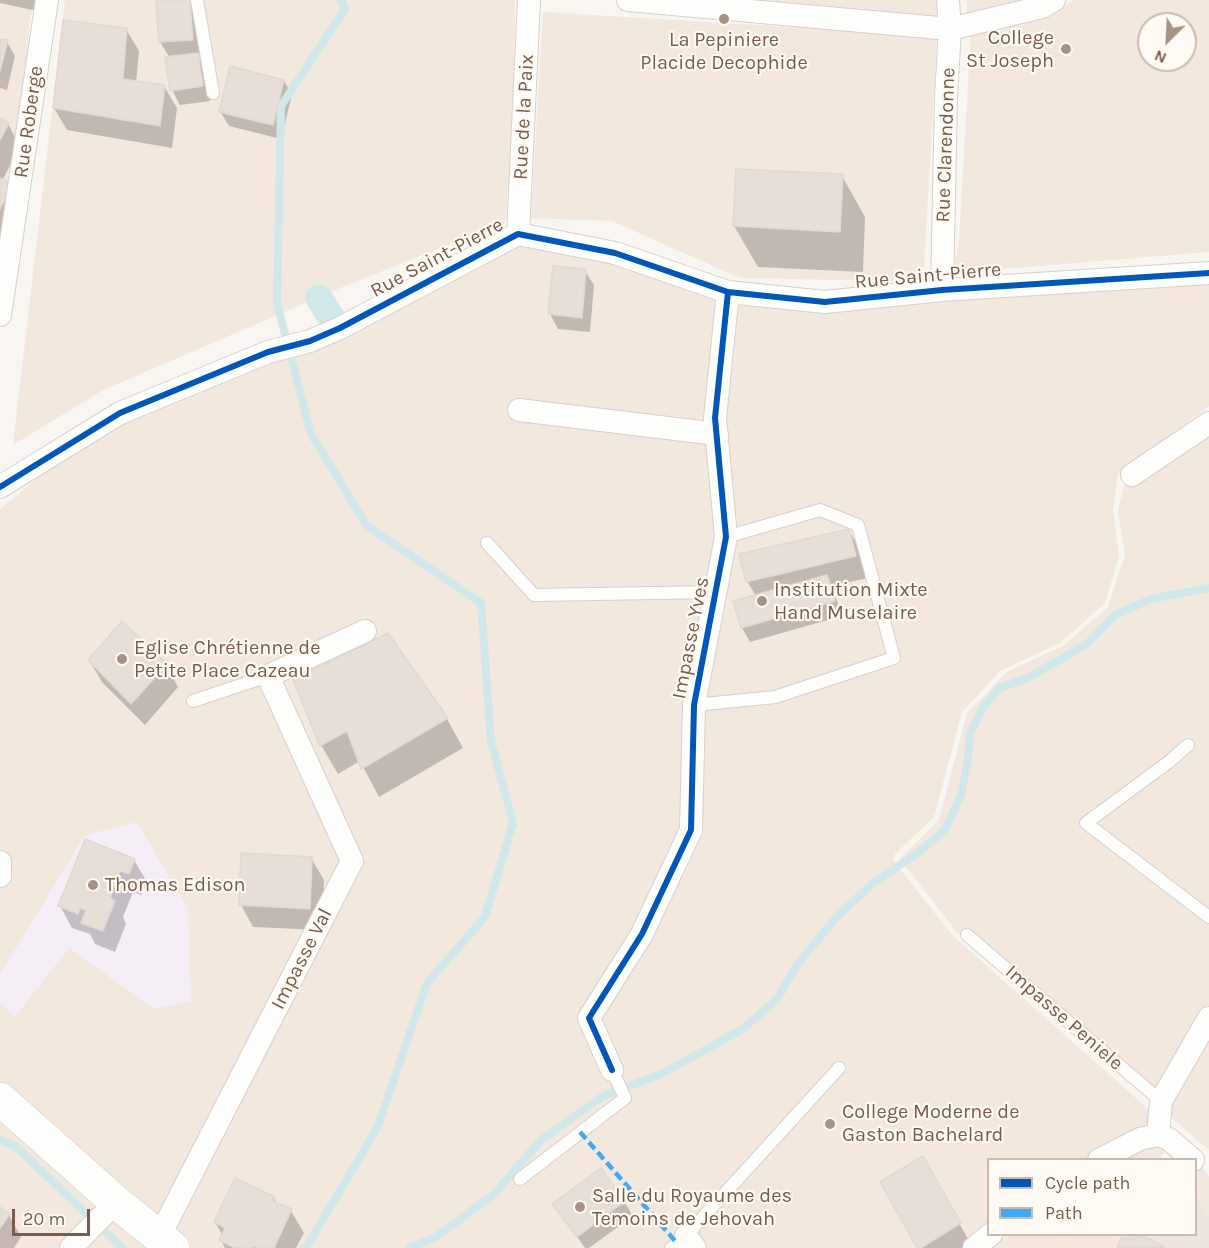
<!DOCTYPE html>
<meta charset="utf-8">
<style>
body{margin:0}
#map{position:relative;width:1209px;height:1248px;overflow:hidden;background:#f9f5f0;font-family:Karla,sans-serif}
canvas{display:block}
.legend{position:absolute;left:987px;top:1158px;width:210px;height:78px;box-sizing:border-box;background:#fffaf3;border:2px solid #cabbb1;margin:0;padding:8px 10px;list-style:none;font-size:18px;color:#7a5c4d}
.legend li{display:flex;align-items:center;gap:12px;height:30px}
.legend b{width:30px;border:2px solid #cabbb1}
.north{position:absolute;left:1137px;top:12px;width:60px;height:60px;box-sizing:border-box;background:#fffaf3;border:2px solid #cabbb1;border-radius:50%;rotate:204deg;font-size:16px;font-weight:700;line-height:24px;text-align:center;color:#7a5c4d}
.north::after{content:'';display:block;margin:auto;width:21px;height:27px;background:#a69286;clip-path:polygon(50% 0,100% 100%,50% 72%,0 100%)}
.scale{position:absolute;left:12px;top:1209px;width:78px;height:27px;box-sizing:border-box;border:3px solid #7a5c4d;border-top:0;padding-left:8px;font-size:18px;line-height:21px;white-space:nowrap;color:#7a5c4d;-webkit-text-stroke:4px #fffaf3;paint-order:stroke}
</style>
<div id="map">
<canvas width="1209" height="1248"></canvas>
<ul class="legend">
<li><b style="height:8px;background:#0057b8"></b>Cycle path</li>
<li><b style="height:8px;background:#3fa9f5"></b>Path</li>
</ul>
<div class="north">N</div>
<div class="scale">20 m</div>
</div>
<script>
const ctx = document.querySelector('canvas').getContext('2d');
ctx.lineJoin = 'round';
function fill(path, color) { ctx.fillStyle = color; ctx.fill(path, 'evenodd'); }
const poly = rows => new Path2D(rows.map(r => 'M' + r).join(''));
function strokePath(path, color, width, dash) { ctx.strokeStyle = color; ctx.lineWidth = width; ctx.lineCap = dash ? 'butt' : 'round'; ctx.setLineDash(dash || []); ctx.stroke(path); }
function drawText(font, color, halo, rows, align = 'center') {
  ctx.font = font + ' Karla,sans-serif'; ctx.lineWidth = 4.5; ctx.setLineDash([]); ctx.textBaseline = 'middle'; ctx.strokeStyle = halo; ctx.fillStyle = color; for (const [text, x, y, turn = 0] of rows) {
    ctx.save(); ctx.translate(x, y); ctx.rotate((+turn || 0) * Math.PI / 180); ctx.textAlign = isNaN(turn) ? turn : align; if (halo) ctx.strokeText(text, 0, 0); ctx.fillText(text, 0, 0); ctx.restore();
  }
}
fill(poly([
 [0,0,34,0,30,20,9,237,0,233],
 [65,0,515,0,513,135,505,222,340,288,103,390,13,445],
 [727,0,941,0,941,20],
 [967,0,1036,0,967,18],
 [1075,0,1209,0,1209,252,953,273,959,241,971,30,1023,25],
 [1149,24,1185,24,1185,60,1149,60],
 [543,12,937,36,924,267,896,281,740,278,612,221,531,218],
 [518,242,605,255,731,303,1209,270,1209,406,1118,474,1113,510,1119,556,1105,603,1060,643,1000,671,962,712,934,817,895,854,893,860,952,935,1191,1147,1209,1177,1209,1215,1196,1196,1196,1160,1171,1159,1165,1151,1160,1160,988,1160,988,1234,1122,1235,1116,1248,190,1248,95,1172,0,1092,0,509,50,468,130,417,308,329],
 [1209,413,1209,1150,956,931,900,859,939,820,967,713,1008,671,1063,646,1108,607,1125,555,1118,510,1127,475],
 [0,1111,161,1248,0,1248]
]), '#f2e8de');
fill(poly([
 [27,1190,73,1221,56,1248,0,1248,0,1237,10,1222,8,1220]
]), '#f6e8e1');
fill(poly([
 [1196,1196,1209,1215,1209,1248,1116,1248,1122,1235,1196,1234]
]), '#ede5e0');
fill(poly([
 [137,822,188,908,191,1001,154,1009,69,948,15,1017,0,1002,0,974,85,835]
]), '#f6eef6');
fill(poly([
 [0,0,39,0,37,11,0,3],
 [157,0,192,0,201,54,197,54,206,69,210,101,180,105,172,90,170,58,160,42],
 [126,29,139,51,136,83,164,86,177,108,172,148,67,130,54,108],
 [0,40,7,42,15,56,7,90,0,88],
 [284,81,292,95,281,139,229,126,220,111],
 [0,120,8,124,20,146,2,181,12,186,0,247],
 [842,176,865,217,863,272,758,267,734,226],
 [585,271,594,285,590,332,558,329,550,314],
 [849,530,861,552,868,578,832,586,842,616,750,642,742,628,756,596,747,581],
 [388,635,447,719,463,748,379,797,360,761,338,774,321,745],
 [89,660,166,665,178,687,145,725,102,682],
 [243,855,311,858,324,880,322,930,253,927,241,905],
 [134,860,147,882,142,895,133,892,123,917,126,924,115,952,95,944,90,934,72,928,60,906],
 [922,1158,972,1246,969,1248,918,1248],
 [274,1198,277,1204,291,1211,304,1233,296,1248,225,1248,221,1240,223,1236,215,1222],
 [624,1201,633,1216,589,1248,585,1248,554,1204],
 [0,1209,9,1215,21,1237,14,1248,0,1248],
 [1125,1234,1136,1234,1163,1248,1118,1248]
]), '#0003');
strokePath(poly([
 [0,1140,15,1146,123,1248],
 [303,1248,308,1245,378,1126,427,983,485,917,513,823,491,741,481,603,367,526,311,434,277,303,281,106,345,9,341,0],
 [410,1248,436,1237,494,1194,541,1140,603,1096,661,1074,707,1049,744,1028,778,998,796,966,836,918,872,884,919,852,945,830,961,795,968,760,970,734,983,707,1000,688,1030,677,1088,643,1115,615,1151,599,1209,588]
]), '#d0e8ea', 8);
strokePath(poly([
 [319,298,334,322]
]), '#d0e8ea', 27);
const building = poly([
 [156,0,190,0,193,40,159,42,156,0],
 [63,20,127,28,123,79,165,85,160,126,53,108,63,20],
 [0,39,8,40,0,71,0,39],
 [198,53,203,86,170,91,165,57,198,53],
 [230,66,284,80,273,125,219,112,230,66],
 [0,118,9,123,0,140,0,118],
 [736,169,843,174,840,232,733,226,736,169],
 [0,178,13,184,0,209,0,178],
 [553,266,586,269,582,318,548,314,553,266],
 [849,529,856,556,746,582,739,554,849,529],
 [827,575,835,601,741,628,733,601,827,575],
 [122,621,167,664,131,704,88,660,122,621],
 [388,633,448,718,361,769,347,731,320,746,293,680,388,633],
 [85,839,135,859,129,874,120,871,110,898,115,901,103,931,81,923,86,910,80,908,78,914,58,906,85,839],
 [241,853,312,857,310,909,239,905,241,853],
 [923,1156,961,1223,921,1248,917,1248,880,1182,923,1156],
 [601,1168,625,1201,577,1237,552,1204,601,1168],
 [235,1178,275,1197,273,1201,292,1209,274,1248,258,1248,254,1246,253,1248,235,1248,219,1240,225,1228,214,1222,235,1178],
 [0,1207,10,1214,0,1228,0,1207],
 [1123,1234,1139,1234,1165,1247,1117,1248,1123,1234]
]);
fill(building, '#e6ded7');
strokePath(building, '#e2d8d2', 1.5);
const lane = poly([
 [197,0,213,93],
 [487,543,534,595,716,592],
 [193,701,268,676],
 [694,705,775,697,894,658,858,525,820,510,726,537],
 [1188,745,1170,761,1086,823,1209,917],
 [967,935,1161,1101],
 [520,1179,625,1098,612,1070],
 [671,1248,686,1236,839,1068]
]);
const street = poly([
 [628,0,950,29,1042,7,1054,0],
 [518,234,529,0],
 [942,290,946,97,950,29,948,0],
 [0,315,47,0],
 [519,410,717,434],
 [1132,475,1209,423],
 [0,487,120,413,268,352,310,341,340,328,518,234,615,253,728,292,825,302,942,290,1209,273],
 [0,862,0,876],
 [612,1070,589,1018,642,934,691,830,694,705,726,537,715,418,728,292],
 [1158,1135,1161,1101,1209,1018],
 [1099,1160,1140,1139,1158,1135,1169,1139,1193,1160],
 [686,1236,695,1248],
 [159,1237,352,861,268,676,365,631],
 [71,1248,116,1202],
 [974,1248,991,1234]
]);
const secondary = poly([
 [0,1099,116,1202,173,1248]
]);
strokePath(lane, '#d7d1cb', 14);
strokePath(street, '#d7d1cb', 24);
strokePath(secondary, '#d9d2cb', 34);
strokePath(lane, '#fefefd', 12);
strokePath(street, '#fefefd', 22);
strokePath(secondary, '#fefefd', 33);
strokePath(poly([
 [580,1132,677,1243]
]), '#3fa9f5', 4.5, [9, 4.5]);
strokePath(poly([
 [0,487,120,413,268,352,310,341,340,328,518,234,615,253,728,292,825,302,942,290,1209,273],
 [612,1070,589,1018,642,934,691,830,694,705,726,537,715,418,728,292]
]), '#0057b8', 6);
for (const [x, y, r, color] of [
 [724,19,6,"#a69286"],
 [1066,49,6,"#a69286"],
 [762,601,6,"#a69286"],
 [122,659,6,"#a69286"],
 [93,885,6,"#a69286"],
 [830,1124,6,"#a69286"],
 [580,1207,6,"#a69286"]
]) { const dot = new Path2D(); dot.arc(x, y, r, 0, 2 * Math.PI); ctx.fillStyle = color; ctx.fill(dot); strokePath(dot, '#fffaf3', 2); }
drawText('20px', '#7a5c4d', '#fffaf3', [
 ["College",1054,38,"right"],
 ["St Joseph",1054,61,"right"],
 ["La Pepiniere",724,40,"center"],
 ["Placide Decophide",724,63,"center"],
 ["Institution Mixte",774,590],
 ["Hand Muselaire",774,613],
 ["Eglise Chrétienne de",134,648],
 ["Petite Place Cazeau",134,671],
 ["Thomas Edison",105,885],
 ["College Moderne de",842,1112],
 ["Gaston Bachelard",842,1135],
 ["Salle du Royaume des",592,1196],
 ["Temoins de Jehovah",592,1219]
], 'left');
drawText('20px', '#7a5c4d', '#fffaf3', [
 ["Rue de la Paix",524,117,-87],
 ["Rue Roberge",29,122,-82],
 ["Rue Clarendonne",946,145,-88],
 ["Rue Saint-Pierre",437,258,-28],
 ["Rue Saint-Pierre",928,276,-5],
 ["Impasse Yves",691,638,-79],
 ["Impasse Val",302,959,-63],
 ["Impasse Peniele",1064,1018,41]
]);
</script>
